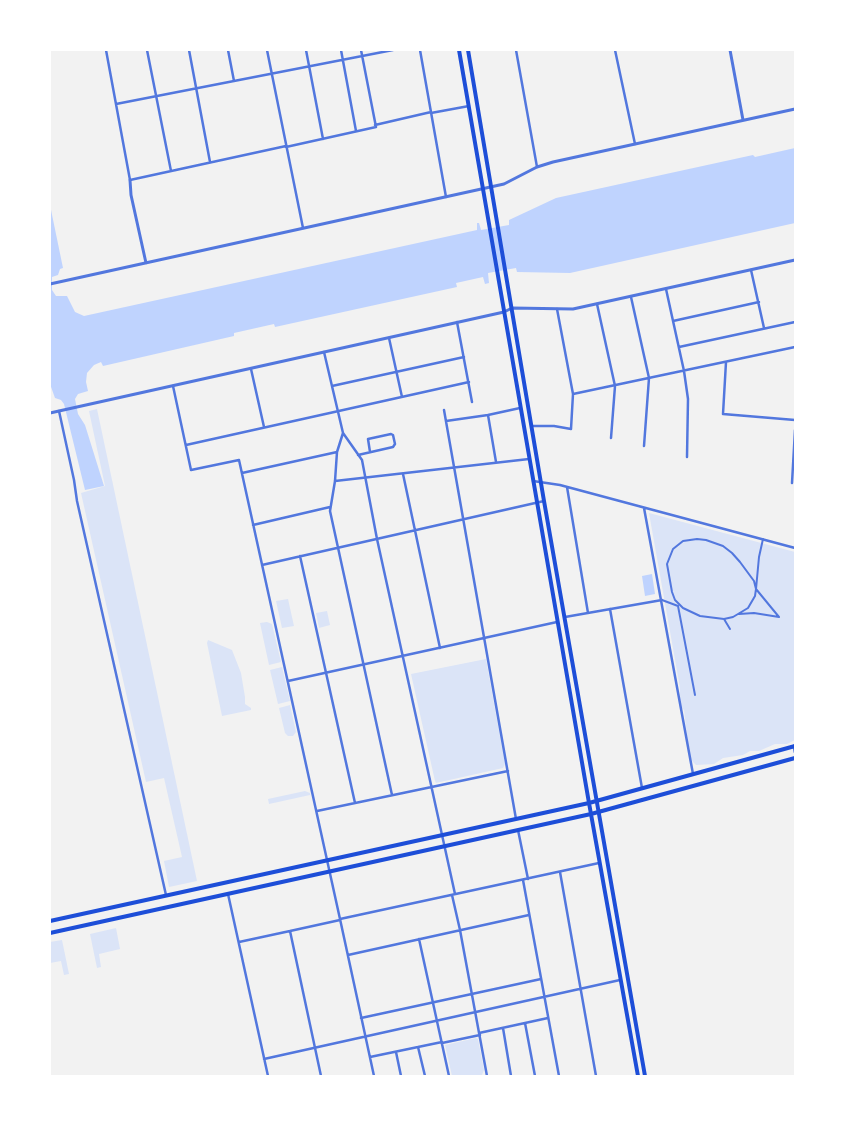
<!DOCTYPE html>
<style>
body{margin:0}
#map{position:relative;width:845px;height:1126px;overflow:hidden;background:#f2f2f2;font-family:Cabin,sans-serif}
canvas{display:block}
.frame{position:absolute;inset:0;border:51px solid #fff;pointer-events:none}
</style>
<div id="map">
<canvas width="845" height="1126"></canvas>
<div class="frame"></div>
</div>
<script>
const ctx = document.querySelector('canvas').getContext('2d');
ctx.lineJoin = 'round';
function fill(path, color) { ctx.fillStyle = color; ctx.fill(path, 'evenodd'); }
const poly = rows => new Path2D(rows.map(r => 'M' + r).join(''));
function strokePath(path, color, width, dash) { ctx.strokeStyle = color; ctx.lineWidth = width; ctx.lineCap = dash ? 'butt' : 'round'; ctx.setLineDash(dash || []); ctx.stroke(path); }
fill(poly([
 [97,409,197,881,169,887,164,861,182,857,164,778,146,782,81,493,105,486,89,411],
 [649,513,795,552,795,740,787,744,775,744,759,751,750,751,743,755,723,758,714,764,696,765,692,761,689,756,690,750,688,743,684,710,680,706,680,688],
 [288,599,294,626,282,628,276,601],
 [327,611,330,625,319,628,316,613],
 [267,622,272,624,281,662,269,665,260,623],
 [208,640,232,650,241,673,245,697,245,704,251,708,251,710,222,716,207,643],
 [486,659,505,764,503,768,436,783,435,781,411,674],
 [282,667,290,701,278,704,270,670],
 [290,705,296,732,293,736,288,736,285,733,279,708],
 [305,791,310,793,310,795,269,804,268,799],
 [116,928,120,949,99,954,101,967,97,968,90,934],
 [62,940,69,974,64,975,61,961,50,963,50,942],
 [476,1038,478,1039,484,1070,482,1075,452,1076,445,1045]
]), '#dbe4f7');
fill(poly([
 [795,148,795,223,570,273,517,272,516,268,488,273,489,283,485,284,483,277,456,283,457,287,275,327,274,324,234,333,234,336,103,366,101,362,94,365,87,373,86,382,88,391,78,394,75,399,78,414,85,425,104,486,85,490,64,404,61,400,55,398,50,384,50,205,63,268,60,269,58,275,52,277,52,290,56,296,67,296,75,312,84,316,477,230,477,223,479,223,481,230,509,225,509,220,556,198,753,155,755,157],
 [652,574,655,594,645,596,642,576]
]), '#bfd3fe');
strokePath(poly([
 [662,600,678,606,695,695],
 [739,614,754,613,779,617,756,589,754,581,740,562,732,553,723,546,706,540,697,539,683,541,673,549,667,564,672,592,675,600,683,608,700,616,724,619,733,617,748,608,755,596,756,589,759,557,763,539],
 [724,619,730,629]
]), '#5277de', 2);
strokePath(poly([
 [106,50,130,180,286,146],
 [147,50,171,171],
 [189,50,210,162],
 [228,50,234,81],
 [267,50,303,228],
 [306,50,323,139],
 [341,50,356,131],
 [420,50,446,197],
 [516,50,537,167],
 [615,50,635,144],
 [116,104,393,50],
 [431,113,469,106],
 [375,125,431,112],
 [286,147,376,127,361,50],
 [751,270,764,328],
 [666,289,684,371,688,399,687,457],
 [631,297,649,378,644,446],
 [597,304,615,386,611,438],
 [673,321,759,302],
 [457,322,472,402],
 [389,338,402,397],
 [679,347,795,322],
 [324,352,343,433,337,452,335,481,330,511,392,795],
 [726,362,723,414,795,420],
 [251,369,264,427],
 [173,386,191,470,239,460,340,919],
 [332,386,464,357],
 [573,394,795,347],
 [444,410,516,819],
 [59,411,74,480,77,501,166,895],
 [488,415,520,408],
 [446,421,488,415,496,462],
 [532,426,554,426,571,429,573,394,557,309],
 [343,433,362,460,377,539,455,894],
 [186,445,469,382],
 [358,455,393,447,395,444,393,435,391,434,368,439,370,452],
 [242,473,337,452],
 [403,474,440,648],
 [335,481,529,459],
 [533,481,560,485,795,548],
 [792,483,795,430],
 [567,487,588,613],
 [644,508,693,774],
 [253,525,330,507],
 [300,556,355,803],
 [262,565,544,501],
 [610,609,642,788],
 [565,617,662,600],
 [288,681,557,622],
 [317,811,508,771],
 [518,830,528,879],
 [560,872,596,1076],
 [523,880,559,1076],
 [228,894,268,1076],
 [452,895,460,930],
 [460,930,487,1076],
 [419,939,449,1076],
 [239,942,290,931],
 [348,955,529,915],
 [361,1018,541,979],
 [525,1023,535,1076],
 [503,1028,511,1076],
 [479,1033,548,1018],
 [442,1043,480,1035],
 [418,1047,425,1076],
 [396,1052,401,1076],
 [370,1057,442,1042],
 [264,1059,620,980],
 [321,1076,290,931,340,920],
 [374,1076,340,919,599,863]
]), '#5277de', 2.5);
strokePath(poly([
 [730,50,743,120],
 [130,180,131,195,146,263],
 [50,284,504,184,537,167,553,162,795,109],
 [50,413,504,312,512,308,573,309,795,260],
 [794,746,795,752]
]), '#5277de', 3);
strokePath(poly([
 [459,50,589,803,638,1076],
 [468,50,544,501,645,1076],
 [50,921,589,803,795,746],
 [50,933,591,814,795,758]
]), '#1d4ed8', 4);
</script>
